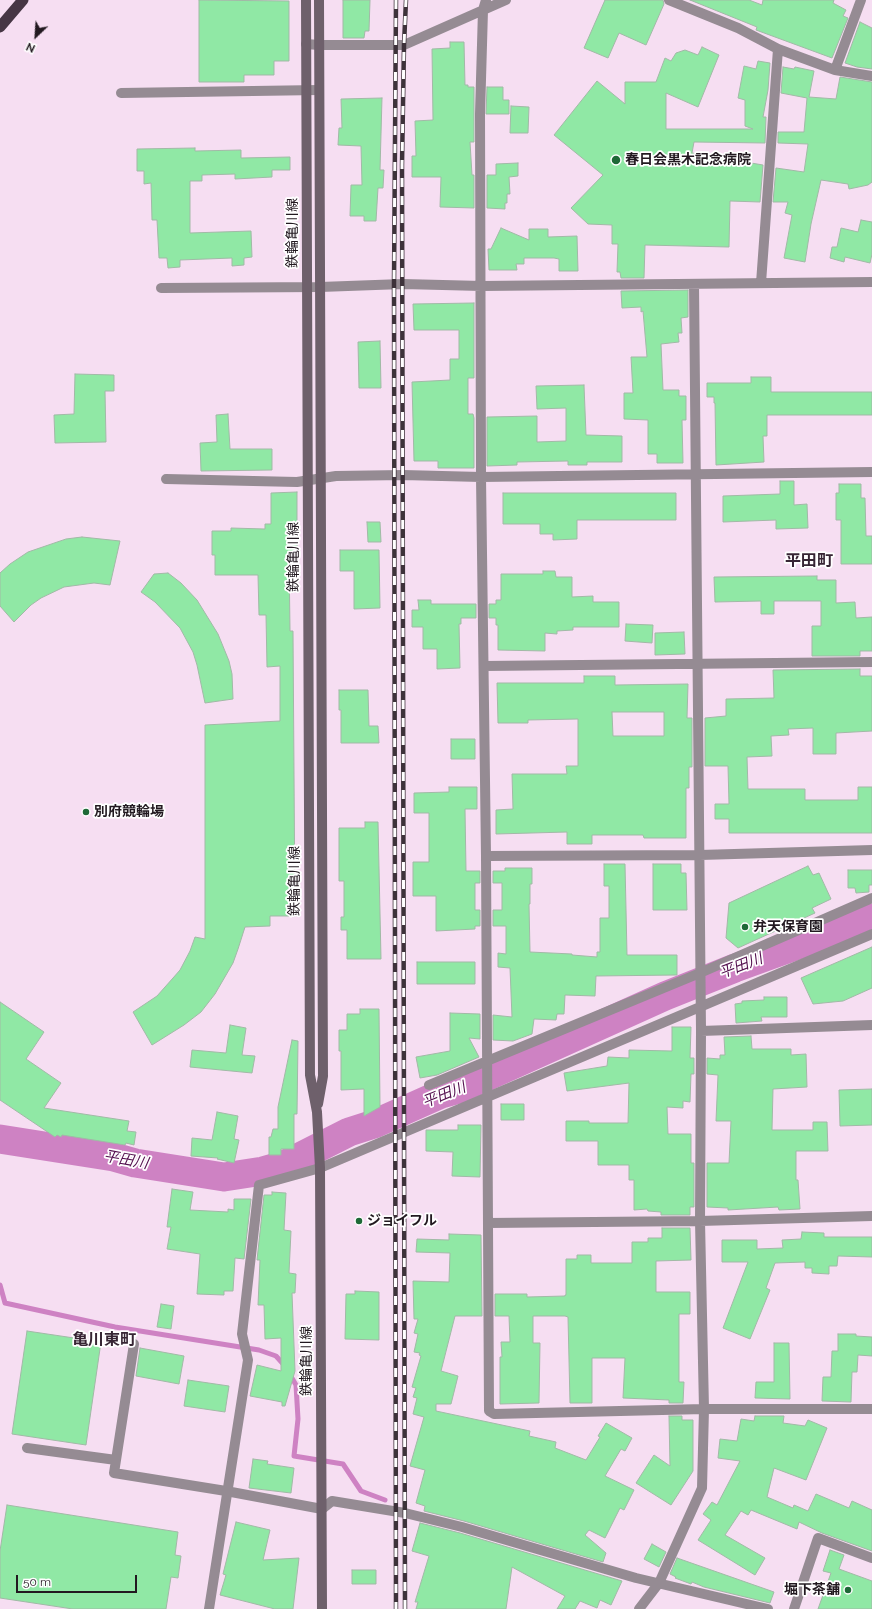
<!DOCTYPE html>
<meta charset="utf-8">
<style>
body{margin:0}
#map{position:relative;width:872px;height:1609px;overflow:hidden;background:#f6def2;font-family:Raleway,sans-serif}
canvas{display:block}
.north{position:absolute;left:16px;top:16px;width:40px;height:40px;-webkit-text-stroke:3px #fff;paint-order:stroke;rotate:205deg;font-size:11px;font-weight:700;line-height:16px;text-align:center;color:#221920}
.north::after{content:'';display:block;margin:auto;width:14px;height:18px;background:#221920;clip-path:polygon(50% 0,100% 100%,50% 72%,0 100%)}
.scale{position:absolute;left:16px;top:1575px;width:121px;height:18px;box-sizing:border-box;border:2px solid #221920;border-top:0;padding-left:5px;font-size:12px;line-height:14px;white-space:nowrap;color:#221920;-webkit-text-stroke:3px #fff;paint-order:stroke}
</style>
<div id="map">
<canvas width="872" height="1609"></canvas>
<div class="north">N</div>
<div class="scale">50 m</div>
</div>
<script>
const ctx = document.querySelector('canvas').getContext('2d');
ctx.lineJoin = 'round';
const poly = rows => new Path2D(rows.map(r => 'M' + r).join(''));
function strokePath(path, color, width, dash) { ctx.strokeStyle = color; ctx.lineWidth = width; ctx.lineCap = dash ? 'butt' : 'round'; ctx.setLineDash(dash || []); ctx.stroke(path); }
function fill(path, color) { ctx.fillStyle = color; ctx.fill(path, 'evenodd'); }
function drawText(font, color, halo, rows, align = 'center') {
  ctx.font = font + ' Raleway,"Noto Sans JP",sans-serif'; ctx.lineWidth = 3.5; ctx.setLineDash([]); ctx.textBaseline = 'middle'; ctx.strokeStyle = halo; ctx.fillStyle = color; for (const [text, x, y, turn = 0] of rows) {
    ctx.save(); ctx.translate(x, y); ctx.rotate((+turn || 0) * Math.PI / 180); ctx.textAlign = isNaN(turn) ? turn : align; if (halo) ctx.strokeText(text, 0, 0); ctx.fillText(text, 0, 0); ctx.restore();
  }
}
strokePath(poly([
 [0,1285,5,1303,115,1327,259,1350,276,1356,285,1366],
 [289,1373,296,1385,298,1419,294,1456,343,1464,361,1491,385,1500]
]), '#ce82c3', 5);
strokePath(poly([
 [0,1139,114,1157,135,1163,224,1177,263,1171,284,1165,349,1132,374,1124,441,1094,459,1089,665,996,735,968,872,918]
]), '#ce82c3', 29);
const building = poly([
 [199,0,289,1,289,61,274,61,274,75,244,75,244,82,199,82,199,0],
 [343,0,370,0,369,31,365,31,364,38,343,38,343,0],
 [605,0,663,0,664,4,646,45,619,33,608,58,584,48,605,0],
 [690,0,749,0,762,5,763,0,834,0,833,3,846,10,843,16,848,18,832,58,756,30,757,27,690,0],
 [860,22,872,28,872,69,857,67,845,63,860,22],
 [450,42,464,42,465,85,468,85,468,87,474,87,474,142,470,142,472,175,474,175,474,208,440,207,441,177,412,177,412,156,416,156,415,121,433,120,432,49,450,48,450,42],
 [702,47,719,55,698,107,666,93,666,129,753,129,745,126,745,100,738,98,744,66,756,69,758,61,770,63,768,90,763,117,766,117,765,143,694,142,692,153,763,165,760,202,730,201,729,247,645,245,644,278,621,278,620,272,617,272,618,244,612,244,612,225,588,224,571,208,603,175,554,135,597,81,625,104,625,82,656,82,665,58,671,61,676,53,685,50,698,55,702,47],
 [783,67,794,69,795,67,814,71,809,97,836,99,840,77,872,82,872,182,868,185,849,189,848,184,821,180,811,224,805,262,784,258,792,215,785,213,788,202,773,202,776,168,804,172,808,144,778,143,778,132,804,132,807,98,781,93,783,67],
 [487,87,503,87,503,100,509,100,509,114,486,114,487,87],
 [382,98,380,170,384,170,383,188,378,188,376,221,364,221,364,216,350,216,351,185,362,185,361,146,338,145,339,128,342,128,341,99,382,98],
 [511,106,529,107,528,133,510,133,511,106],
 [195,148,195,151,241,150,241,158,290,157,290,170,272,170,272,177,235,179,235,174,202,175,202,181,190,181,190,233,251,231,252,257,244,258,244,265,232,266,232,258,180,260,180,267,168,268,167,258,159,258,157,220,152,220,151,183,144,184,144,171,137,171,137,149,195,148],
 [518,163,518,176,509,177,510,194,507,194,507,203,505,203,505,209,487,208,487,175,496,175,496,164,518,163],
 [861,220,872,222,872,254,870,263,845,257,844,262,830,258,832,247,837,247,841,228,858,232,861,220],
 [501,228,529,240,529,229,548,229,548,237,577,236,578,271,559,271,559,259,554,258,524,258,524,264,516,264,517,270,489,270,488,249,491,249,501,228],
 [688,290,688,317,681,318,682,333,678,333,679,342,661,344,663,390,679,390,679,396,686,396,686,420,682,420,683,463,657,463,657,454,648,454,648,420,624,419,624,393,633,393,631,357,647,357,643,311,641,312,641,307,622,308,621,291,688,290],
 [474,303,474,378,468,378,468,414,473,414,474,418,474,468,438,468,438,461,414,461,412,382,450,380,450,359,459,359,459,330,414,330,413,304,474,303],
 [380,341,381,388,359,388,358,342,380,341],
 [75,374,114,375,114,391,105,391,106,442,55,443,54,415,74,414,75,374],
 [751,377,771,377,771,392,872,392,872,415,767,415,767,436,763,436,764,462,716,465,715,403,714,403,714,397,707,397,707,383,751,383,751,377],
 [584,385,586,435,622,436,622,462,587,462,587,465,568,465,568,461,517,462,517,465,487,466,487,417,537,416,537,442,566,441,566,408,537,409,536,386,584,385],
 [228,414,230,449,272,449,272,470,201,471,200,443,217,442,216,415,228,414],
 [780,481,794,481,794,505,807,504,808,528,776,529,776,520,723,522,723,496,780,494,780,481],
 [839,484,861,484,861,498,865,498,866,536,872,536,872,564,841,564,841,520,836,520,836,493,839,493,839,484],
 [297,492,297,555,289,555,290,631,293,631,295,916,270,916,270,926,245,927,238,949,233,963,215,994,201,1012,184,1025,152,1045,133,1012,157,996,173,978,180,970,190,951,195,937,205,939,205,725,280,721,280,666,267,667,266,615,259,615,258,575,215,575,215,555,212,555,212,531,231,531,231,528,265,529,265,524,271,524,271,493,297,492],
 [503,493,676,493,676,520,577,520,577,539,553,540,553,534,540,534,540,524,503,524,503,493],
 [367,522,380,522,381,542,368,542,367,522],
 [82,537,120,541,110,585,94,583,64,587,41,598,31,605,14,622,0,606,0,573,10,564,28,552,66,539,82,537],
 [340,550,379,550,380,608,354,609,354,571,340,571,340,550],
 [543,571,555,571,556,577,572,577,572,597,593,596,593,602,619,602,619,627,573,627,573,630,557,631,557,634,545,633,545,651,498,650,498,625,496,625,496,618,489,618,489,604,496,604,496,600,501,600,501,574,543,574,543,571],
 [168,573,181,583,197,600,218,634,229,661,232,674,233,699,205,703,197,665,193,652,180,628,155,602,141,592,154,574,168,573],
 [817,576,817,580,836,580,836,603,855,602,856,618,872,617,872,651,860,651,860,656,812,656,812,626,821,626,821,601,774,601,774,614,761,614,761,601,715,602,714,577,817,576],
 [418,600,431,600,431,604,476,604,476,618,461,618,461,624,459,624,460,668,437,669,437,649,423,649,423,627,412,627,412,610,419,610,418,600],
 [626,624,653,625,652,643,625,641,626,624],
 [684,632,685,654,655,655,655,633,684,632],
 [860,669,860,676,872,676,872,731,836,733,836,754,813,754,813,728,788,729,789,735,771,736,772,756,747,757,748,789,805,789,805,800,858,800,858,787,872,787,872,833,729,833,729,819,715,819,715,804,729,804,728,766,705,766,705,718,726,716,726,699,774,698,773,670,860,669],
 [584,676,615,676,615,685,688,684,687,718,692,718,692,767,689,767,689,788,686,788,686,838,644,838,643,835,592,835,592,844,567,844,567,832,496,834,496,810,513,809,512,774,567,774,566,766,578,766,578,719,528,720,528,723,498,723,497,683,584,683,584,676],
 [612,712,664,712,664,736,613,736,612,712],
 [339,690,368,690,369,726,378,726,379,743,341,743,341,710,339,710,339,690],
 [451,739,475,739,475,759,451,759,451,739],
 [449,787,477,787,477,809,465,809,466,871,480,871,480,883,475,883,475,910,480,910,480,926,475,926,475,929,436,931,436,896,413,896,413,862,429,862,429,813,414,813,414,793,449,792,449,787],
 [365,822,378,822,381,959,347,959,347,930,341,930,341,917,344,917,344,881,339,881,339,828,365,828,365,822],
 [604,864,625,864,627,955,677,955,677,975,596,976,595,996,565,995,564,1014,557,1014,556,1020,534,1019,532,1034,513,1041,493,1040,493,1015,512,1017,510,968,498,967,498,953,506,954,506,926,493,926,493,910,502,910,502,883,493,883,493,871,505,871,505,868,532,868,532,884,530,884,530,904,529,904,530,952,572,954,572,955,597,957,597,952,600,952,600,918,609,918,609,886,604,886,604,864],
 [653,864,681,864,681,873,686,873,687,910,653,910,653,864],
 [808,866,813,875,819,873,831,899,812,908,815,913,738,948,726,938,729,903,808,866],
 [848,870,872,870,872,885,869,885,869,892,856,893,855,888,848,888,848,870],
 [872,947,872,988,843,1001,813,1004,801,978,872,947],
 [417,962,475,962,475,984,417,984,417,962],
 [764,997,787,997,787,1017,761,1017,762,1021,736,1023,735,1004,742,1003,742,1001,764,1000,764,997],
 [0,1002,44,1032,26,1059,61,1083,44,1108,129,1121,127,1131,136,1132,134,1145,126,1143,125,1145,62,1135,61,1137,57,1135,55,1137,0,1100,0,1002],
 [360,1009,379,1009,380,1107,364,1116,364,1089,341,1090,341,1051,339,1051,339,1030,347,1030,347,1014,360,1014,360,1009],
 [450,1013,480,1014,480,1039,469,1038,479,1057,437,1075,420,1078,416,1057,450,1051,450,1013],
 [230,1025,246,1028,242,1055,255,1056,252,1073,190,1067,192,1050,226,1053,230,1025],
 [672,1027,691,1027,690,1058,694,1058,694,1074,691,1074,690,1102,683,1101,683,1108,667,1107,668,1134,691,1134,691,1163,694,1163,694,1207,690,1207,690,1215,661,1215,661,1212,648,1211,647,1209,634,1210,634,1180,629,1180,629,1165,598,1165,598,1141,566,1141,566,1121,589,1121,589,1123,628,1123,629,1083,567,1091,564,1073,607,1066,608,1057,629,1058,629,1050,672,1051,672,1027],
 [751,1036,752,1049,791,1049,791,1055,806,1054,807,1087,773,1089,772,1130,813,1130,813,1122,827,1122,828,1151,796,1151,796,1180,798,1180,800,1209,779,1210,778,1207,728,1210,728,1208,707,1207,707,1163,729,1163,731,1121,716,1121,718,1075,707,1074,707,1058,720,1059,720,1055,725,1055,724,1037,751,1036],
 [292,1040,298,1041,297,1114,294,1114,294,1149,281,1149,281,1155,269,1155,269,1137,271,1137,273,1129,278,1129,278,1107,292,1040],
 [872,1089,872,1125,840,1126,839,1090,872,1089],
 [501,1104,524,1104,524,1120,501,1120,501,1104],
 [217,1112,238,1116,234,1139,239,1140,234,1163,217,1159,218,1158,191,1156,192,1138,212,1140,217,1112],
 [458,1125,481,1125,480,1177,452,1176,453,1152,426,1151,426,1130,458,1130,458,1125],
 [172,1189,193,1192,190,1210,228,1212,228,1209,234,1210,234,1199,251,1199,244,1259,235,1258,233,1291,224,1291,224,1295,197,1294,200,1254,167,1249,171,1227,167,1227,172,1189],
 [272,1192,286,1193,284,1230,291,1231,289,1273,296,1274,295,1293,292,1293,295,1371,285,1406,282,1406,282,1402,250,1396,257,1365,281,1371,281,1338,265,1339,264,1305,258,1305,260,1260,257,1260,264,1195,272,1195,272,1192],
 [662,1228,690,1228,691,1260,656,1261,656,1292,690,1292,690,1314,679,1314,679,1382,684,1382,683,1403,669,1403,669,1400,623,1398,625,1358,592,1358,592,1403,570,1403,568,1317,565,1316,533,1316,533,1343,540,1343,539,1403,500,1404,500,1357,502,1357,501,1342,510,1342,509,1316,495,1316,495,1294,527,1294,527,1297,565,1296,565,1295,566,1295,566,1259,577,1259,577,1255,591,1255,591,1263,632,1263,632,1242,648,1242,648,1238,662,1238,662,1228],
 [802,1232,824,1233,824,1237,872,1237,872,1257,838,1256,837,1266,829,1266,829,1274,812,1273,812,1268,805,1268,805,1262,775,1263,766,1288,770,1290,750,1339,723,1328,748,1262,722,1262,722,1240,757,1240,757,1249,783,1248,782,1240,801,1239,802,1232],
 [449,1234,481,1235,482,1316,455,1316,441,1371,458,1376,451,1404,436,1404,436,1411,530,1431,529,1436,556,1442,555,1448,586,1460,600,1437,598,1436,606,1423,632,1438,625,1451,621,1449,605,1476,634,1490,624,1510,620,1508,605,1538,589,1530,585,1535,606,1553,603,1562,464,1521,424,1511,425,1506,416,1503,425,1470,410,1466,424,1417,413,1414,417,1398,413,1397,416,1388,412,1387,421,1356,419,1355,420,1353,414,1352,418,1334,414,1333,418,1319,414,1319,413,1281,449,1282,450,1253,416,1252,417,1239,449,1240,449,1234],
 [355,1291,379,1292,379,1340,345,1339,346,1294,355,1294,355,1291],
 [161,1304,174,1306,171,1329,157,1327,161,1304],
 [27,1331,101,1342,86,1445,12,1434,27,1331],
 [838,1334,856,1334,856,1336,872,1337,872,1356,858,1355,857,1372,852,1372,851,1402,822,1401,823,1377,831,1377,832,1351,838,1351,838,1334],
 [774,1343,789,1343,790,1399,755,1398,756,1382,774,1382,774,1343],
 [140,1348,184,1356,179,1384,136,1376,140,1348],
 [188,1380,229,1386,225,1412,184,1406,188,1380],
 [669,1416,682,1416,682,1420,693,1420,693,1471,671,1505,636,1483,654,1455,670,1466,669,1416],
 [755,1416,784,1416,783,1423,805,1426,808,1420,827,1428,806,1480,774,1468,767,1497,793,1508,794,1505,808,1511,816,1494,849,1508,852,1501,872,1510,872,1551,822,1533,799,1522,797,1529,751,1510,748,1515,741,1511,725,1535,765,1558,755,1575,698,1540,711,1520,703,1514,712,1502,717,1505,740,1461,718,1458,720,1439,737,1441,741,1419,754,1421,755,1416],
 [253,1459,268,1461,267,1464,294,1468,291,1493,249,1488,253,1459],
 [7,1505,178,1532,175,1555,181,1556,178,1578,171,1577,166,1609,73,1609,0,1598,0,1551,7,1505],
 [236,1522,270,1530,263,1560,299,1558,293,1609,275,1609,220,1595,226,1575,223,1574,236,1522],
 [420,1523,460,1533,622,1581,611,1605,600,1600,597,1608,580,1601,575,1609,557,1609,565,1596,512,1567,506,1609,416,1609,418,1602,415,1602,429,1556,412,1551,420,1523],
 [652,1544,666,1552,659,1567,644,1559,652,1544],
 [830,1550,844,1555,839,1569,872,1581,872,1609,818,1609,831,1573,823,1571,830,1550],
 [677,1558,774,1592,770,1603,704,1587,692,1582,691,1584,675,1578,676,1577,670,1574,677,1558],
 [352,1570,376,1570,376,1584,352,1584,352,1570]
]);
fill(building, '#90e8a5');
strokePath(building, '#a1b9a6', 1);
strokePath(poly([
 [486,0,483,10,480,114,481,477,486,856,489,1411,494,1414,704,1409,872,1409],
 [669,0,738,28,778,49,835,70,872,76],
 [306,44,319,45,404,45,506,0],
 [835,70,861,0],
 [121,93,319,90],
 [761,283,778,49],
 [161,288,320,287,403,284,482,286,872,282],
 [166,479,297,482,336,476,403,475,481,477,872,472],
 [484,666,872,662],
 [486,856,700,855,872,850],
 [701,1031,872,1025],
 [429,1085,700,973,872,898],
 [488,1223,700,1221,872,1216],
 [134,1344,114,1473,226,1491,322,1509,332,1501,405,1513,462,1527,636,1578,768,1609],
 [27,1448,116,1460],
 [209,1609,248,1360,242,1334,259,1185,320,1168,872,934],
 [639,1609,659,1583,702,1488,704,1409,700,1221,701,1031,694,284],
 [794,1609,818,1538,872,1558]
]), '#958b93', 10);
strokePath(poly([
 [306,0,310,1075,317,1112,320,1168,322,1609],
 [318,1104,323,1076,319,0]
]), '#6e606b', 10);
strokePath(poly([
 [0,27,23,0]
]), '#463644', 11);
const rail = poly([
 [396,0,394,284,396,1609],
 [405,1609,402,165,404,45,406,0]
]);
strokePath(rail, '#3d323a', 4.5);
strokePath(rail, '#fff', 3, [9]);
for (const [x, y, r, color] of [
 [616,160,5,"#1e6937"],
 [86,812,4,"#1e6937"],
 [745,927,4,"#1e6937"],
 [359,1221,4,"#1e6937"],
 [848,1590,4,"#1e6937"]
]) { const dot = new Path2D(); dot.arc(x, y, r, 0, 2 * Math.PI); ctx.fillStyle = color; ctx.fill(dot); strokePath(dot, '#fff', 1.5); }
drawText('bold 14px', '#221920', '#fff', [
 ["春日会黒木記念病院",625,160],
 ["別府競輪場",94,812],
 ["弁天保育園",753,927],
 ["ジョイフル",367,1221],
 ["堀下茶舗",840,1590,"right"]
], 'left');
drawText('14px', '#221920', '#fff', [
 ["鉄輪亀川線",293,233,-90],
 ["鉄輪亀川線",294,557,-90],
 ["鉄輪亀川線",295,881,-90],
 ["鉄輪亀川線",307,1361,-90]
]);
drawText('italic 15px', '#54104f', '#fff', [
 ["平田川",741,966,-21],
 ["平田川",444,1095,-22],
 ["平田川",126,1160,10]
]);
drawText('bold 16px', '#372534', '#fff', [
 ["平田町",809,561],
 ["亀川東町",104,1340]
]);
</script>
